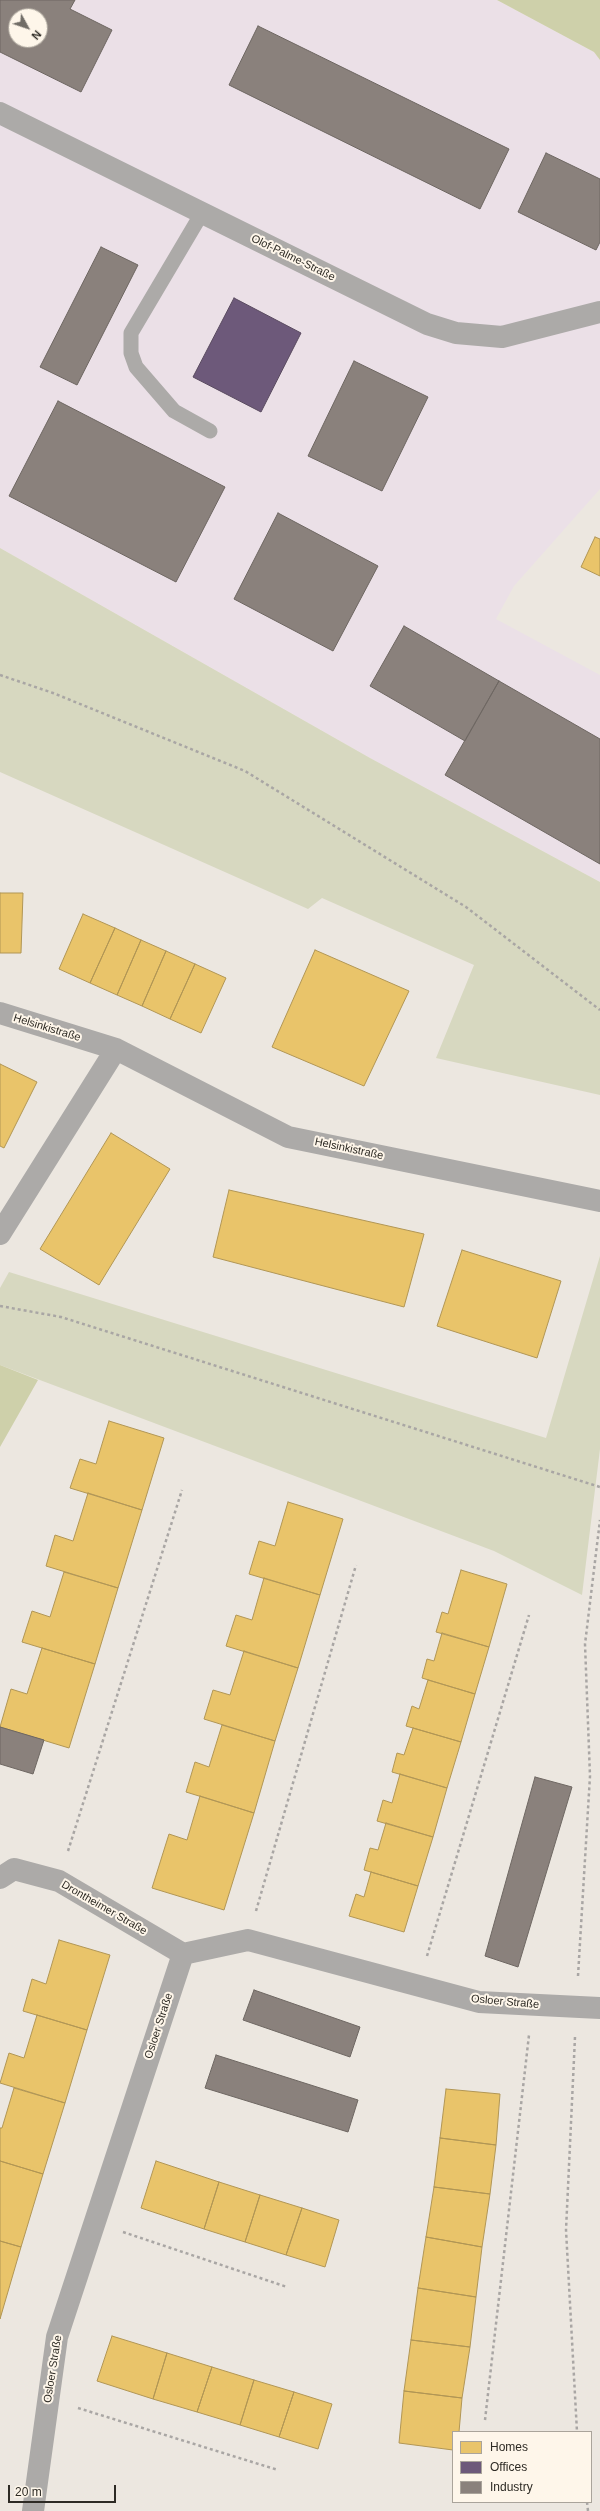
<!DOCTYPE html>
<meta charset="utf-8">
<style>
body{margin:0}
#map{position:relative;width:600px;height:2511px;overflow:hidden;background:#ece7e0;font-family:Helvetica,sans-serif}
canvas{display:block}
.legend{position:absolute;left:452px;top:2431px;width:140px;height:72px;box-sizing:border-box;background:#fef6ea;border:1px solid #aaa49b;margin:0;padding:5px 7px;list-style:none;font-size:12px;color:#2d2a24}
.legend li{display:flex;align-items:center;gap:8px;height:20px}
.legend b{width:20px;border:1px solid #aaa49b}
.north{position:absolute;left:8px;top:8px;width:40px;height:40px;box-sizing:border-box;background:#fef6ea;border:1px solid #aaa49b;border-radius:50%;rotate:130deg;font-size:11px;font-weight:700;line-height:16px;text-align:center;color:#2d2a24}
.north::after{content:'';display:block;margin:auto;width:14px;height:18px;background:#706c66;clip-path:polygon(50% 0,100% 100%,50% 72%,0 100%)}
.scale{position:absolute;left:8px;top:2485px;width:108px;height:18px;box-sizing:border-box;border:2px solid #2d2a24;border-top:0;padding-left:5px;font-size:12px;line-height:14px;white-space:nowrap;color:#2d2a24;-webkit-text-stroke:3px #fef6ea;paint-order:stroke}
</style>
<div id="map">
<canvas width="600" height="2511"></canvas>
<ul class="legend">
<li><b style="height:11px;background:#e9c46a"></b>Homes</li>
<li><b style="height:11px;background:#6d597a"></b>Offices</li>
<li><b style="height:11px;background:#8a817c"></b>Industry</li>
</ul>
<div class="north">N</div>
<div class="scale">20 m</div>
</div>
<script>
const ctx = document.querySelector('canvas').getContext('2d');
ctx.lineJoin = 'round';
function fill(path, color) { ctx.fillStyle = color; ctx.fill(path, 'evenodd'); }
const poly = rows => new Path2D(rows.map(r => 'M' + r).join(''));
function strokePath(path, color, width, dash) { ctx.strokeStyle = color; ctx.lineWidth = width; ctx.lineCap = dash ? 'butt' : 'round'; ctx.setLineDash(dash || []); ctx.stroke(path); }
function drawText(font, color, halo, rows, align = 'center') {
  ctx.font = font + ' Helvetica,sans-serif'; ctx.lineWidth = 4; ctx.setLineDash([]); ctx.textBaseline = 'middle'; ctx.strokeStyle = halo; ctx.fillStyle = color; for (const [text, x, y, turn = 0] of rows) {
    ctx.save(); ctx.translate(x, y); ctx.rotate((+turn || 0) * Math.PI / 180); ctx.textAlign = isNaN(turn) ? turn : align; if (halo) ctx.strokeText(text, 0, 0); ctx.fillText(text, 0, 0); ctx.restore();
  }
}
fill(poly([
 [0,0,497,0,594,52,600,60,600,489,514,586,496,619,600,675,600,882,370,758,0,548],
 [16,16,40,16,40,40,16,40]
]), '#ebe0e7');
fill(poly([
 [0,548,370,758,600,882,600,1095,436,1058,474,965,322,898,308,909,0,772],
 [600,1256,600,1449,582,1595,494,1551,0,1365,0,1288,9,1272,546,1438]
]), '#d7d8c0');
fill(poly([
 [497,0,600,0,600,60,594,52],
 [0,1365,38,1380,0,1447]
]), '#ced0aa');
const homes = poly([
 [595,537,600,539,600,576,581,567,595,537],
 [0,893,23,893,21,953,0,953,0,893],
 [83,914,115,928,90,983,59,969,83,914],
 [115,928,141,940,117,995,90,983,115,928],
 [141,940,166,951,142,1006,117,995,141,940],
 [315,950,409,991,364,1086,272,1047,315,950],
 [166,951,195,964,170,1019,142,1006,166,951],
 [195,964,226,978,201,1033,170,1019,195,964],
 [0,1064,37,1082,4,1148,0,1146,0,1064],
 [111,1133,170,1169,99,1285,40,1249,111,1133],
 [229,1190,424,1234,404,1307,213,1257,229,1190],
 [462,1250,561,1281,537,1358,437,1326,462,1250],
 [109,1421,164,1438,142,1510,70,1488,80,1459,96,1464,109,1421],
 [88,1493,142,1510,118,1588,46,1566,55,1535,73,1541,88,1493],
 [288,1502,343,1519,320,1595,249,1574,259,1541,275,1546,288,1502],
 [461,1570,507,1584,489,1647,436,1632,442,1612,448,1614,461,1570],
 [64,1572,118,1588,95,1664,22,1642,32,1611,50,1617,64,1572],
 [264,1578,320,1595,298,1668,226,1646,236,1615,252,1620,264,1578],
 [442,1633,489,1647,475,1694,422,1678,427,1659,434,1661,442,1633],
 [42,1648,95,1664,69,1748,0,1727,11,1689,27,1694,42,1648],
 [244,1651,298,1668,275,1741,204,1719,213,1690,230,1695,244,1651],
 [428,1680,475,1694,461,1742,406,1726,412,1706,419,1709,428,1680],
 [222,1725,275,1741,254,1813,186,1792,195,1762,209,1767,222,1725],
 [413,1728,461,1742,447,1788,392,1772,397,1753,404,1755,413,1728],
 [400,1774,447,1788,433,1837,377,1821,383,1800,392,1803,400,1774],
 [200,1796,254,1813,224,1910,152,1888,169,1834,187,1840,200,1796],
 [386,1823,433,1837,418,1886,364,1870,370,1848,378,1850,386,1823],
 [371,1872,418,1886,404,1932,349,1916,356,1894,364,1897,371,1872],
 [59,1940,110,1955,87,2030,23,2011,32,1979,46,1984,59,1940],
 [37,2015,87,2030,65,2103,0,2083,9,2053,24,2058,37,2015],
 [14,2088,65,2103,43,2174,0,2161,0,2128,2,2128,14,2088],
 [446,2089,500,2094,496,2145,440,2138,446,2089],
 [440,2138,496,2145,490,2194,434,2187,440,2138],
 [0,2161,43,2174,21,2247,0,2241,0,2161],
 [156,2161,219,2182,204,2229,141,2208,156,2161],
 [219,2182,260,2195,245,2242,204,2229,219,2182],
 [434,2187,490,2194,482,2247,426,2237,434,2187],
 [260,2195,302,2208,286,2255,245,2242,260,2195],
 [302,2208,339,2220,325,2267,286,2255,302,2208],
 [426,2237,482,2247,476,2297,418,2288,426,2237],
 [0,2241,21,2247,0,2319,0,2241],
 [418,2288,476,2297,470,2347,411,2340,418,2288],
 [112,2336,167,2353,153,2399,97,2381,112,2336],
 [411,2340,470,2347,462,2398,404,2391,411,2340],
 [167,2353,212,2367,197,2412,153,2399,167,2353],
 [212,2367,254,2380,240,2425,197,2412,212,2367],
 [254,2380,294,2392,279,2437,240,2425,254,2380],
 [404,2391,462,2398,459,2432,453,2432,453,2450,399,2443,404,2391],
 [294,2392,332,2404,318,2449,279,2437,294,2392]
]);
fill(homes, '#e9c46a');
strokePath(homes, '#b19655', 1);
const offices = poly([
 [234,298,301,333,261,412,193,377,234,298]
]);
fill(offices, '#6d597a');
strokePath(offices, '#5a4b60', 1);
const industry = poly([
 [0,0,75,0,70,9,112,30,81,92,0,52,0,0],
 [16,16,40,16,40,40,16,40,16,16],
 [258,26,509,149,480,209,229,85,258,26],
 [546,153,600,179,600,242,596,250,518,212,546,153],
 [101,247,138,265,77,385,40,367,101,247],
 [354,361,428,397,382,491,308,456,354,361],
 [58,401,225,487,176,582,9,496,58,401],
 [278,513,378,566,333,651,234,599,278,513],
 [404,626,499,681,465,741,370,686,404,626],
 [499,681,600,739,600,864,445,775,499,681],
 [0,1727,44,1740,33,1774,0,1764,0,1727],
 [535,1777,572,1787,518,1967,485,1956,535,1777],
 [254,1990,360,2027,350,2057,243,2020,254,1990],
 [216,2055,358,2100,348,2132,205,2088,216,2055]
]);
fill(industry, '#8a817c');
strokePath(industry, '#6e6762', 1);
strokePath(poly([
 [0,675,53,693,245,771,466,907,600,1010],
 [0,1306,61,1317,600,1487],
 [68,1851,182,1490],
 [256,1911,356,1565],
 [427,1956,529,1615],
 [578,1976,590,1776,585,1644,600,1520],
 [575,2037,566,2230,577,2432],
 [123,2232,287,2287],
 [78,2408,278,2470],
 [485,2420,529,2035],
 [587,2502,588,2511]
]), '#a9a6a4', 2.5, [3, 3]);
strokePath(poly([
 [202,213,131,333,131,353,136,367,174,411,210,431]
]), '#acaaa8', 15);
strokePath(poly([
 [0,113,427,324,456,333,502,337,600,312],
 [0,1013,116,1049,288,1137,600,1201],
 [0,1234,116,1049],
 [0,1878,14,1869,59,1881,183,1954],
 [33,2511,57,2337,183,1954,248,1940,479,2002,600,2008]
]), '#acaaa8', 22);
drawText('11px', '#2d2a24', '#fef6ea', [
 ["Olof-Palme-Straße",293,258,26],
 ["Helsinkistraße",47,1028,17],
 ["Helsinkistraße",349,1149,12],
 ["Drontheimer Straße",104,1908,30],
 ["Osloer Straße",505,2002,5],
 ["Osloer Straße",159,2026,-72],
 ["Osloer Straße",53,2369,-81]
]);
</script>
